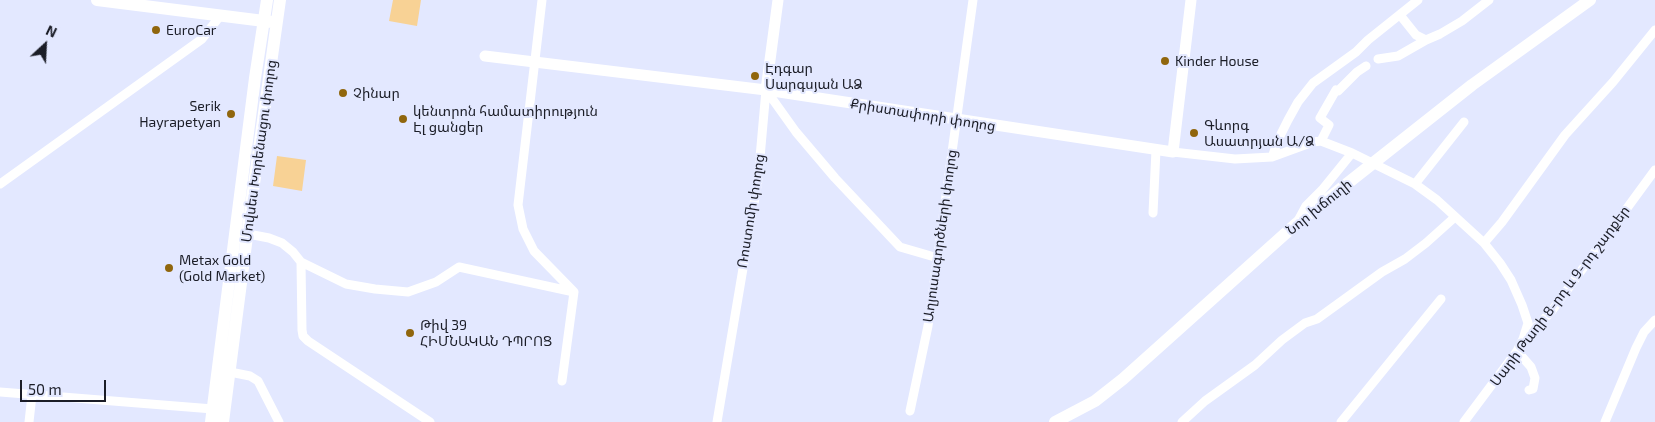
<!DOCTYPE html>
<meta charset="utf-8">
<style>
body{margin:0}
#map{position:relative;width:1655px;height:422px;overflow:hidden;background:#e3e8ff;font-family:"Exo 2",sans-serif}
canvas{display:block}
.north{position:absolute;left:20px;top:20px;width:50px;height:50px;-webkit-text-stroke:4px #e3e8ff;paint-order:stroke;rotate:25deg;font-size:14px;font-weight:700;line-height:20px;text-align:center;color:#1b1d27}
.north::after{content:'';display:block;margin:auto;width:18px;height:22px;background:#1b1d27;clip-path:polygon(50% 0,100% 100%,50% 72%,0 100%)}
.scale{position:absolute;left:20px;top:380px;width:86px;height:22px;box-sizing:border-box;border:2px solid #1b1d27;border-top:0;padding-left:6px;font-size:15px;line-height:18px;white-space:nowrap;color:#1b1d27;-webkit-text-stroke:4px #e3e8ff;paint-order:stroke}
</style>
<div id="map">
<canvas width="1655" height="422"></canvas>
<div class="north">N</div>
<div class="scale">50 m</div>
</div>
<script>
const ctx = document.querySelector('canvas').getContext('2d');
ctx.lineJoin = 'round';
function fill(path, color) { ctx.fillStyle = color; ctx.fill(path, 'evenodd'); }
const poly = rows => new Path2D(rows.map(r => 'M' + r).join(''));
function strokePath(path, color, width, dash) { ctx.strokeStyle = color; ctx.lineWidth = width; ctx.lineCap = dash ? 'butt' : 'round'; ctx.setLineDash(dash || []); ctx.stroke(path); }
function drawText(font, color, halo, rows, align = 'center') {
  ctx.font = font + ' "Exo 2","Noto Sans Armenian",sans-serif'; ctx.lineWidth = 4; ctx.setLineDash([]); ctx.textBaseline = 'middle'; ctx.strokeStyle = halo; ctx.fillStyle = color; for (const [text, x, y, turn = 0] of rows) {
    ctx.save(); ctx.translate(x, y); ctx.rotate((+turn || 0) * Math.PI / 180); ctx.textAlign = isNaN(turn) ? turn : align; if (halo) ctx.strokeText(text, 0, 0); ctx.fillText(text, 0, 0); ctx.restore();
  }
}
fill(poly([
 [393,0,421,0,417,26,389,21],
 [277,156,306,160,302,191,273,186]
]), '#f8d295');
strokePath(poly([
 [542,0,518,205,523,229,534,251,574,292,562,381],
 [1400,15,1416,35,1426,40,1440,34,1462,21,1489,0],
 [1378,59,1398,56,1426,40],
 [766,90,796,132,835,178,900,247,938,258],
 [1321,141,1329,125,1320,118,1336,90,1338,91,1357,72,1366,66],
 [1173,152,1235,159,1272,157,1313,142,1321,141,1352,153,1415,184,1437,200,1484,243,1500,263,1511,280,1522,305,1528,323,1523,339],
 [1272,157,1279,138,1288,120,1298,102,1313,83,1356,52,1368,40,1418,0],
 [0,184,202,39,220,16],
 [1415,184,1464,122],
 [1153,213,1156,150],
 [1299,219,1306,206,1322,190,1352,153],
 [243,233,269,238,282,243,293,252,301,262,346,284,375,289,408,292,436,282,459,267,574,292],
 [1484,243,1502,222,1565,135,1613,82,1655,30],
 [301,262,302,330,303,336,308,341,430,422],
 [1517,351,1531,367,1535,378,1533,389,1529,390],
 [225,371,250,376,258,381,279,422],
 [0,392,213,409],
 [910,411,928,326,973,0],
 [29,422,32,395],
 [717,422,758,180,766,90],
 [1182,422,1205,401,1255,365,1282,340,1305,323,1317,319,1382,272,1405,259,1426,243,1455,217],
 [1341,422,1441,299],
 [1464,422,1517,351,1523,339,1551,312,1655,170],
 [1605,422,1636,348,1644,332,1655,320]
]), '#fff', 9);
strokePath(poly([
 [485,56,766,90,1173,152,1191,0],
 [766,90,778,0]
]), '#fff', 11);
strokePath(poly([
 [97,0,272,22],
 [211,422,255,78,267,0],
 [223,422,252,198,280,0],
 [1055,422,1095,401,1123,379,1296,224,1472,85,1590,0]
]), '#fff', 12);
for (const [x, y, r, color] of [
 [156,30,5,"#90660d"],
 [1165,61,5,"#90660d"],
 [755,76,5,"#90660d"],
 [343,93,5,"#90660d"],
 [231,114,5,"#90660d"],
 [403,119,5,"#90660d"],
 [1194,133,5,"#90660d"],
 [169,268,5,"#90660d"],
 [410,333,5,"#90660d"]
]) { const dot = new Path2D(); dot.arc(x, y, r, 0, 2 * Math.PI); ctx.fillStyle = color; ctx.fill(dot); strokePath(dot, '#e3e8ff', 2); }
drawText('14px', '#1b1d27', '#e3e8ff', [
 ["EuroCar",166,30],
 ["Kinder House",1175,61],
 ["Էդգար",765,68],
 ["Սարգսյան ԱՁ",765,84],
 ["Չինար",353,93],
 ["Serik",221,106,"right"],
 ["Hayrapetyan",221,122,"right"],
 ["կենտրոն համատիրություն",413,111],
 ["Էլ ցանցեր",413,127],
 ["Գևորգ",1204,125],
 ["Ասատրյան Ա/Ձ",1204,141],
 ["Metax Gold",179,260],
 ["(Gold Market)",179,276],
 ["Թիվ 39",420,325],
 ["ՀԻՄՆԱԿԱՆ ԴՊՐՈՑ",420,341]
], 'left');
drawText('14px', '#1b1d27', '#e3e8ff', [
 ["Քրիստափորի փողոց",923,115,9],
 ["Մովսես Խորենացու փողոց",259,151,-82],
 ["Նոր խճուղի",1319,207,-39],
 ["Ռոստոմի փողոց",751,211,-81],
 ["Աղյուսագործների փողոց",940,236,-82],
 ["Սարի Թաղի 8-րդ և 9-րդ շարքեր",1560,296,-53]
]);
</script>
